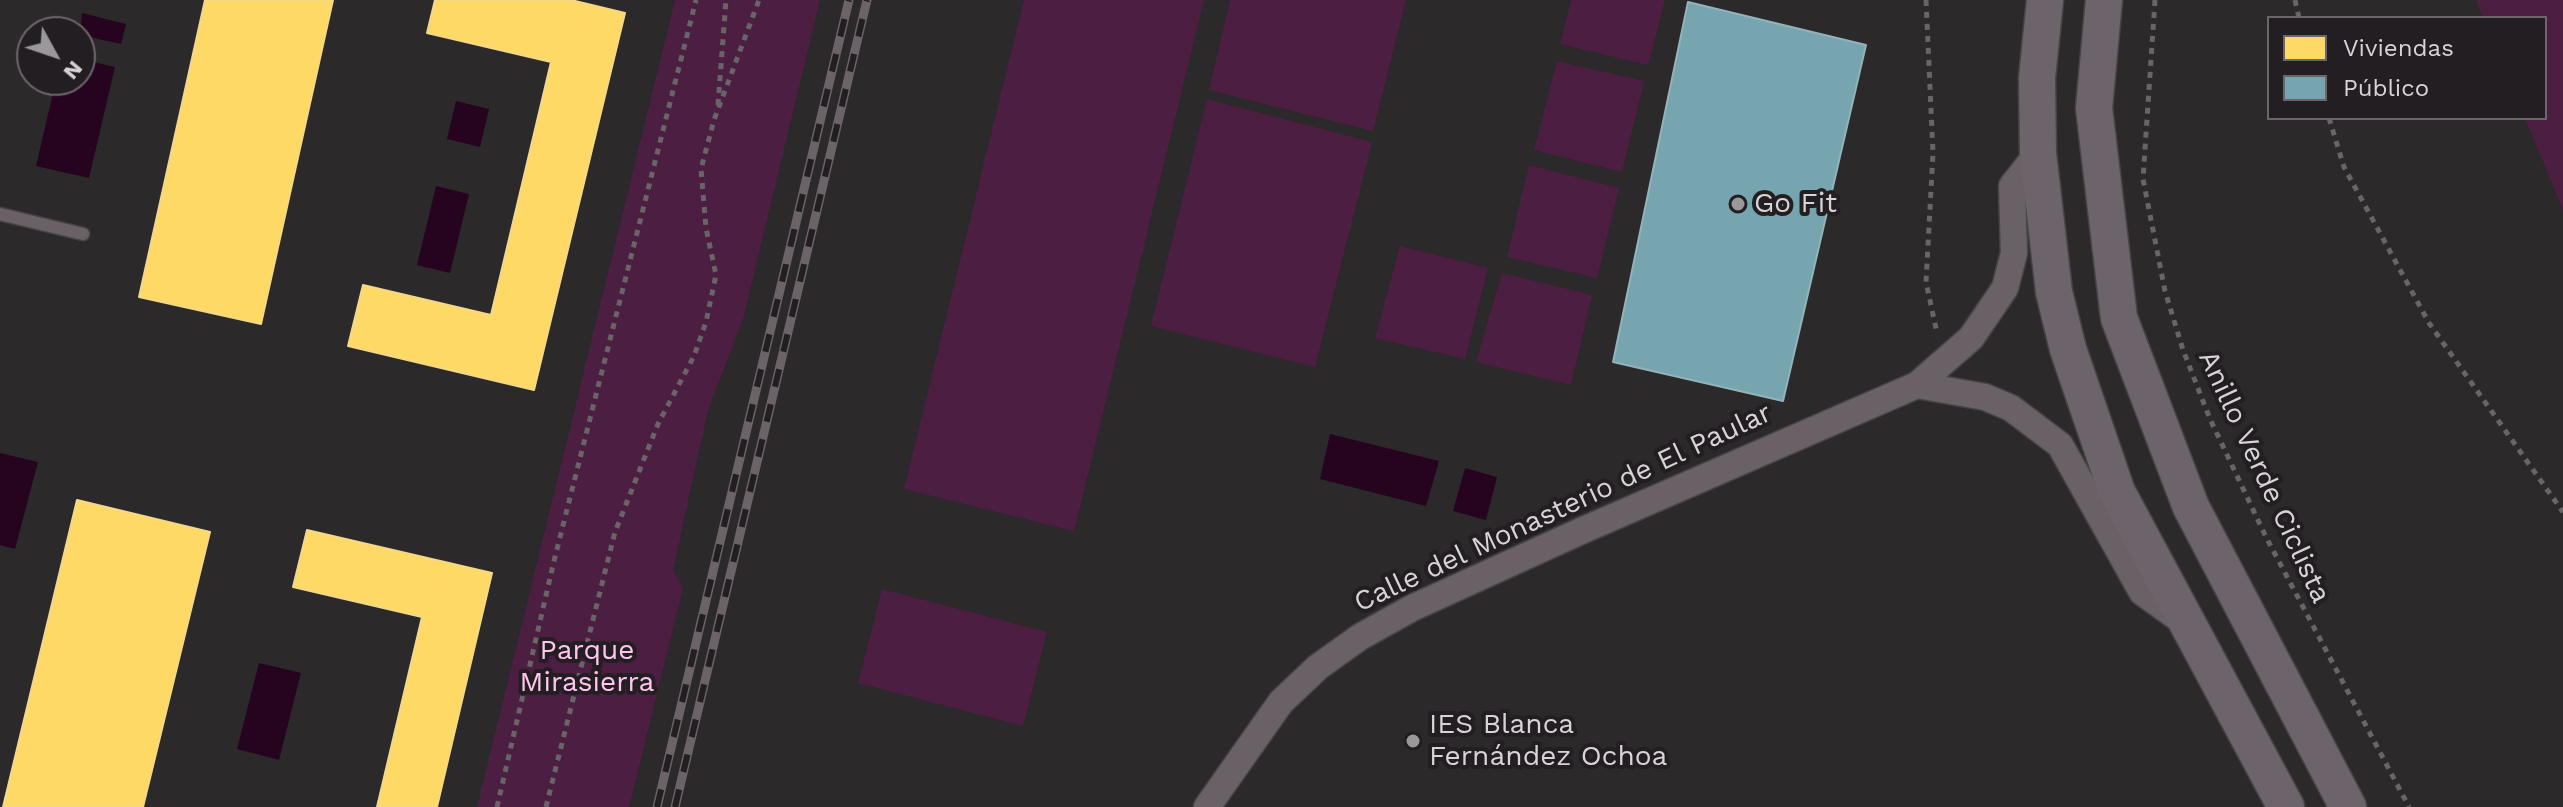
<!DOCTYPE html>
<meta charset="utf-8">
<style>
body{margin:0}
#map{position:relative;width:2563px;height:807px;overflow:hidden;background:#2b292a;font-family:"Work Sans",sans-serif}
canvas{display:block}
.legend{position:absolute;left:2267px;top:16px;width:280px;height:104px;box-sizing:border-box;background:#231e21;border:2px solid #6b6769;margin:0;padding:10px 14px;list-style:none;font-size:24px;color:#d7d4d6}
.legend li{display:flex;align-items:center;gap:16px;height:40px}
.legend b{width:40px;border:2px solid #6b6769}
.north{position:absolute;left:16px;top:16px;width:80px;height:80px;box-sizing:border-box;background:#231e21;border:2px solid #6b6769;border-radius:50%;rotate:130deg;font-size:22px;font-weight:700;line-height:32px;text-align:center;color:#d7d4d6}
.north::after{content:'';display:block;margin:auto;width:28px;height:36px;background:#9b989a;clip-path:polygon(50% 0,100% 100%,50% 72%,0 100%)}
</style>
<div id="map">
<canvas width="2563" height="807"></canvas>
<ul class="legend">
<li><b style="height:22px;background:#ffd966"></b>Viviendas</li>
<li><b style="height:22px;background:#76a5af"></b>Público</li>
</ul>
<div class="north">N</div>
</div>
<script>
const ctx = document.querySelector('canvas').getContext('2d');
ctx.lineJoin = 'round';
function fill(path, color) { ctx.fillStyle = color; ctx.fill(path, 'evenodd'); }
const poly = rows => new Path2D(rows.map(r => 'M' + r).join(''));
function strokePath(path, color, width, dash) { ctx.strokeStyle = color; ctx.lineWidth = width; ctx.lineCap = dash ? 'butt' : 'round'; ctx.setLineDash(dash || []); ctx.stroke(path); }
function drawText(font, color, halo, rows, align = 'center') {
  ctx.font = font + ' "Work Sans",sans-serif'; ctx.lineWidth = 8; ctx.setLineDash([]); ctx.textBaseline = 'middle'; ctx.strokeStyle = halo; ctx.fillStyle = color; for (const [text, x, y, turn = 0] of rows) {
    ctx.save(); ctx.translate(x, y); ctx.rotate((+turn || 0) * Math.PI / 180); ctx.textAlign = isNaN(turn) ? turn : align; if (halo) ctx.strokeText(text, 0, 0); ctx.fillText(text, 0, 0); ctx.restore();
  }
}
fill(poly([
 [675,0,820,0,743,319,708,410,673,570,683,588,629,807,477,807],
 [1024,0,1204,0,1074,531,904,489],
 [1230,0,1406,0,1373,131,1209,90],
 [1571,0,1665,0,1648,65,1560,44],
 [2476,0,2563,0,2563,210,2525,118,2545,118,2545,18,2483,18],
 [1557,61,1644,81,1622,172,1534,150],
 [1207,99,1372,142,1315,367,1151,326],
 [1529,165,1619,188,1597,278,1507,257],
 [1400,246,1488,268,1465,359,1375,338],
 [1502,273,1592,295,1571,385,1476,362],
 [882,589,1047,632,1023,726,858,683]
]), '#4c1e42');
fill(poly([
 [82,13,126,24,121,44,80,35],
 [80,59,115,67,89,178,36,166,56,80,80,80],
 [456,101,489,109,480,147,447,139],
 [436,186,469,194,450,273,417,265],
 [1330,434,1439,461,1426,506,1320,479],
 [0,453,38,462,15,549,0,545],
 [1465,468,1497,477,1486,520,1453,511],
 [259,663,301,673,279,760,237,749]
]), '#26041f');
const homes = poly([
 [205,0,333,0,261,324,139,297,205,0],
 [435,0,571,0,625,13,534,390,348,346,363,285,491,315,551,62,427,33,435,0],
 [77,500,210,532,143,807,3,807,77,500],
 [307,530,492,573,437,807,377,807,422,617,293,587,307,530]
]);
fill(homes, '#ffd966');
strokePath(homes, '#f3d888', 2);
const public = poly([
 [1688,2,1866,45,1783,401,1613,362,1688,2]
]);
fill(public, '#76a5af');
strokePath(public, '#93b3bb', 2);
const lane = poly([
 [0,214,83,234]
]);
const street = poly([
 [1917,385,1985,397,2011,408,2060,445,2142,592,2185,623],
 [1207,807,1281,702,1318,667,1360,637,1412,608,1581,531,1917,385,1971,338,2005,288,2014,253,2012,186,2038,153]
]);
const secondary = poly([
 [2045,0,2037,78,2038,153,2054,292,2068,349,2117,492,2286,807],
 [2104,0,2094,108,2119,318,2191,507,2348,807]
]);
strokePath(lane, '#474446', 15);
strokePath(street, '#474446', 29);
strokePath(secondary, '#474446', 39);
strokePath(poly([
 [1926,0,1933,153,1926,282,1937,333],
 [2155,0,2143,179,2165,291,2183,350,2210,419,2266,537,2409,807],
 [2295,0,2299,18],
 [718,105,726,0],
 [2329,118,2344,167,2429,323,2563,512],
 [497,807,554,561,696,0],
 [546,807,615,532,658,424,694,356,706,322,716,275,706,228,701,169,714,120,759,0]
]), '#696467', 5, [6, 6]);
strokePath(lane, '#6a6167', 12);
strokePath(street, '#6a6167', 26);
strokePath(secondary, '#6c646a', 36);
const rail = poly([
 [657,807,849,0],
 [675,807,867,0]
]);
strokePath(rail, '#6a6468', 9);
strokePath(rail, '#231e21', 6, [18]);
for (const [x, y, r, color] of [
 [1738,204,8,"#9b989a"],
 [1413,741,8,"#9b989a"]
]) { const dot = new Path2D(); dot.arc(x, y, r, 0, 2 * Math.PI); ctx.fillStyle = color; ctx.fill(dot); strokePath(dot, '#231e21', 3); }
drawText('28px', '#d7d4d6', '#231e21', [
 ["Go Fit",1754,204],
 ["IES Blanca",1429,725],
 ["Fernández Ochoa",1429,757]
], 'left');
drawText('28px', '#d7d4d6', '#231e21', [
 ["Anillo Verde Ciclista",2264,477,65],
 ["Calle del Monasterio de El Paular",1563,508,-25]
]);
drawText('28px', '#ffc5ef', '#231e21', [
 ["Parque",587,651],
 ["Mirasierra",587,683]
]);
</script>
